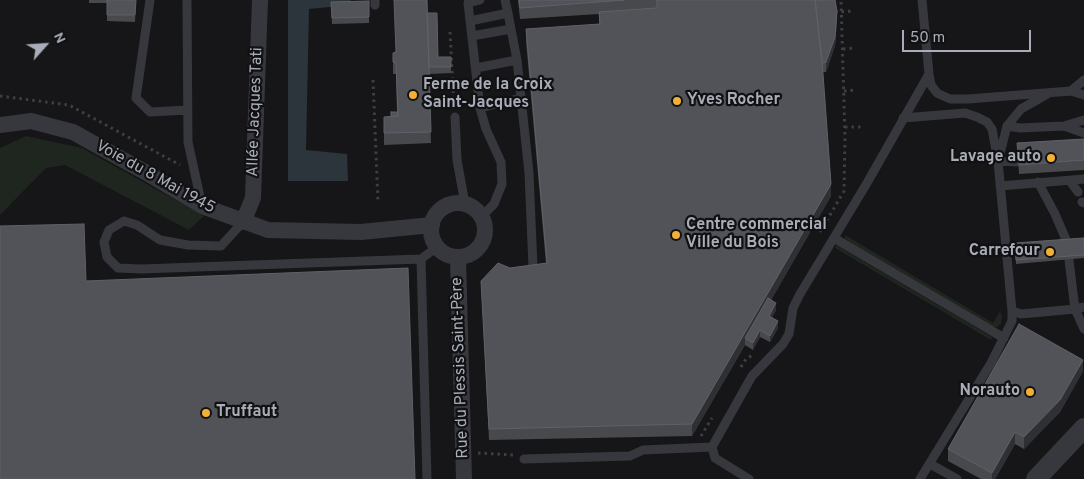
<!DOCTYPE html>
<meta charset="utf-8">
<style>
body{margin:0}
#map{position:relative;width:1084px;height:479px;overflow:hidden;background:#161618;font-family:Overpass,sans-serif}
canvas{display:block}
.north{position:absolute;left:20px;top:20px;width:50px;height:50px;-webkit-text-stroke:4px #111113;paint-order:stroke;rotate:64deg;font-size:14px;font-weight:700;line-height:20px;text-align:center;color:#a8adb8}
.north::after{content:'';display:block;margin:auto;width:18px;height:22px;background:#a8adb8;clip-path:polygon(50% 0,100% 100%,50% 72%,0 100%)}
.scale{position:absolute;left:902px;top:30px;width:129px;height:22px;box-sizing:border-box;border:2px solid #a8adb8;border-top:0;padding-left:6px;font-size:15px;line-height:18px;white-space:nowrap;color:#a8adb8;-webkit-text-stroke:4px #111113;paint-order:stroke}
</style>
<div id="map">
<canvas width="1084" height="479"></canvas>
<div class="north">N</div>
<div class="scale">50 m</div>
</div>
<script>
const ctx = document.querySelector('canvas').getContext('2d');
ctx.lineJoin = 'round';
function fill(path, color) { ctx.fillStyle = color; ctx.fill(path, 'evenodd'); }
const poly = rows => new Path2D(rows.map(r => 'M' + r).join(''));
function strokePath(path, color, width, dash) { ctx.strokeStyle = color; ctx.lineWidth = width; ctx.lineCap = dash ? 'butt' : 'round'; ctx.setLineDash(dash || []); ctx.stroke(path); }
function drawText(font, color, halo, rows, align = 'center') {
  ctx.font = font + ' Overpass,sans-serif'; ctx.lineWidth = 4.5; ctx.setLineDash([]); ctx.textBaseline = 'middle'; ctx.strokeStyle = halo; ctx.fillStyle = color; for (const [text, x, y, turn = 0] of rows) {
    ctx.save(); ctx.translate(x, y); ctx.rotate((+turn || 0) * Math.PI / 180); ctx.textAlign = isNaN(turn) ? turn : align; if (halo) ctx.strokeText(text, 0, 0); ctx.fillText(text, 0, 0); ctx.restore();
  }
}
fill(poly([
 [26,136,82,148,204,216,189,230,65,165,46,168,0,215,0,148],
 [845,235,993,323,1000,311,1002,317,1001,324,997,327,993,327,845,239],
 [836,245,992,337,991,340,835,248]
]), '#1e261f');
fill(poly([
 [288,0,351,0,351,5,309,9,306,150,347,154,348,181,288,181]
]), '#2c353c');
strokePath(poly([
 [835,12,853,11],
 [450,32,454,106],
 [843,49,854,48],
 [373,80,378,202],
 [844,91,857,90],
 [0,96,69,105,180,165],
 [845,127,861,127],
 [820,232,844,191,845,138,841,0],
 [741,367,746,359,754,354],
 [701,436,712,418],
 [478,453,514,455]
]), '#3d3f44', 3, [2.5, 4]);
strokePath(poly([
 [150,0,136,98,150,112,188,110],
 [187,0,188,142,202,206],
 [375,0,375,5],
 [480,0,468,3,480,108,486,129,501,162,502,184,494,204,481,217],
 [505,0,508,13],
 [922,0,929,74,931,85,937,93,950,99,968,99,1071,91,1084,95],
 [470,21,508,13,511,29],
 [472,36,511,29,517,60,529,173,533,267],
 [476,68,517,60],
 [1071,91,1084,80],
 [480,108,521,98],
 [455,117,457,160,465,204],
 [903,118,965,113,977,117,987,122,992,129,998,161,1018,162],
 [1007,126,1020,128,1064,126,1084,120],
 [1064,126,1084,133],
 [1070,181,1078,192],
 [1038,182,1055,214,1067,242],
 [1000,186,1084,179],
 [1082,202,1084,203],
 [243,222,221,246,188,245,160,240,137,225,124,221,109,230,104,242,107,257,118,268,141,269,421,259],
 [834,238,1004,338],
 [1069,260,1075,309,1084,329],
 [1012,311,1021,314,1075,309,1084,307],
 [524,459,630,456,643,450,712,447],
 [930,464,957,479],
 [427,479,421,259,437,247],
 [749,479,715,458,712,447,752,376,783,344,789,334,793,308,800,294,867,183,929,74],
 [920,479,991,363,1012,321,1012,311,998,161,1007,126,1021,109,1049,93]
]), '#37383d', 9);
strokePath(poly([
 [0,125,31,121,73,132,145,172,202,206,268,230,361,232,432,225],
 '431 230a27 27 0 1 1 54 0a27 27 0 1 1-54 0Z',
 [243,222,253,198,260,0],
 [458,258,464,479]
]), '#37383d', 16);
strokePath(poly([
 [1036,479,1084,428]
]), '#37383d', 20);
fill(poly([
 [89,0,136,0,135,22,107,21,107,3,89,3],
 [518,0,835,0,837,21,835,46,826,72,822,72,831,196,771,300,776,310,772,317,778,328,770,342,760,337,753,350,745,345,692,436,489,440,481,281,510,268,546,263,526,41,526,29,599,24,599,14,520,19],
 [369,1,369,23,332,24,331,2],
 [427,13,438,57,451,64,451,73,429,74,431,143,384,145,384,117,391,117,397,112,396,74,393,74,393,53,395,52],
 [1084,139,1084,170,1019,174,1017,143],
 [1084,238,1084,258,1016,264,1015,243],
 [1083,371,1060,412,1024,449,1015,444,995,479,981,479,948,461,948,449]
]), '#47494d');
fill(poly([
 [837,11,837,21,835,46,826,72,826,62],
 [831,184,831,196,748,340,745,338,745,345,692,436,692,424],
 [776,303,776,310,769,322,769,316],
 [778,321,778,328,770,342,770,336],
 [760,330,760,337,753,350,753,343],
 [1083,360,1083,371,1060,412,1024,449,1024,437],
 [1015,432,1015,444,995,479,992,479,992,473]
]), '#2f3033');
const building = poly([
 [107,0,136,0,135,15,107,15,107,0],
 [394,0,427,0,431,132,384,133,384,117,398,116,396,63,393,62,393,53,396,52,394,0],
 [519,0,624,0,520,8,519,0],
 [657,0,815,0,822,60,831,184,692,424,489,429,481,281,498,263,510,268,547,263,526,29,600,24,599,12,657,8,657,0],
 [815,0,835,0,837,11,835,37,826,62,822,63,815,0],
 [369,1,369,17,332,18,331,2,369,1],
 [427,13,437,13,438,57,451,57,451,67,429,67,427,13],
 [391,112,397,112,398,116,391,117,391,112],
 [1084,139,1084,160,1019,165,1017,143,1084,139],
 [84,224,86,281,408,268,415,479,0,479,0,226,84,224],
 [1084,238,1084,255,1016,260,1015,243,1084,238],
 [768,298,776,303,769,316,778,321,770,336,760,330,753,343,745,338,768,298],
 [1019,324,1083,360,1060,400,1024,437,1015,432,992,473,948,449,1019,324]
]);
fill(building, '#525359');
strokePath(building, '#5f6168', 1);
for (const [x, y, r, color] of [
 [413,95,5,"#f2b134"],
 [677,101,5,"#f2b134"],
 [1051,158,5,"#f2b134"],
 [676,235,5,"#f2b134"],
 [1050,252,5,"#f2b134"],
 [1030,392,5,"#f2b134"],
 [206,413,5,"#f2b134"]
]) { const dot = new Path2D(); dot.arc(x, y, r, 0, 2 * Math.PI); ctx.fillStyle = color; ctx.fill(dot); strokePath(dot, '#111113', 2); }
drawText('bold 16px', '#a8adb8', '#111113', [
 ["Ferme de la Croix",423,86],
 ["Saint-Jacques",423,104],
 ["Yves Rocher",687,101],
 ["Lavage auto",1041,158,"right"],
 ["Centre commercial",686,226],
 ["Ville du Bois",686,244],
 ["Carrefour",1040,252,"right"],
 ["Norauto",1020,392,"right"],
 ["Truffaut",216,413]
], 'left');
drawText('16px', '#a8adb8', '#111113', [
 ["Allée Jacques Tati",256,112,-88],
 ["Voie du 8 Mai 1945",155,178,29],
 ["Rue du Plessis Saint-Père",461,368,-92]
]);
</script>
